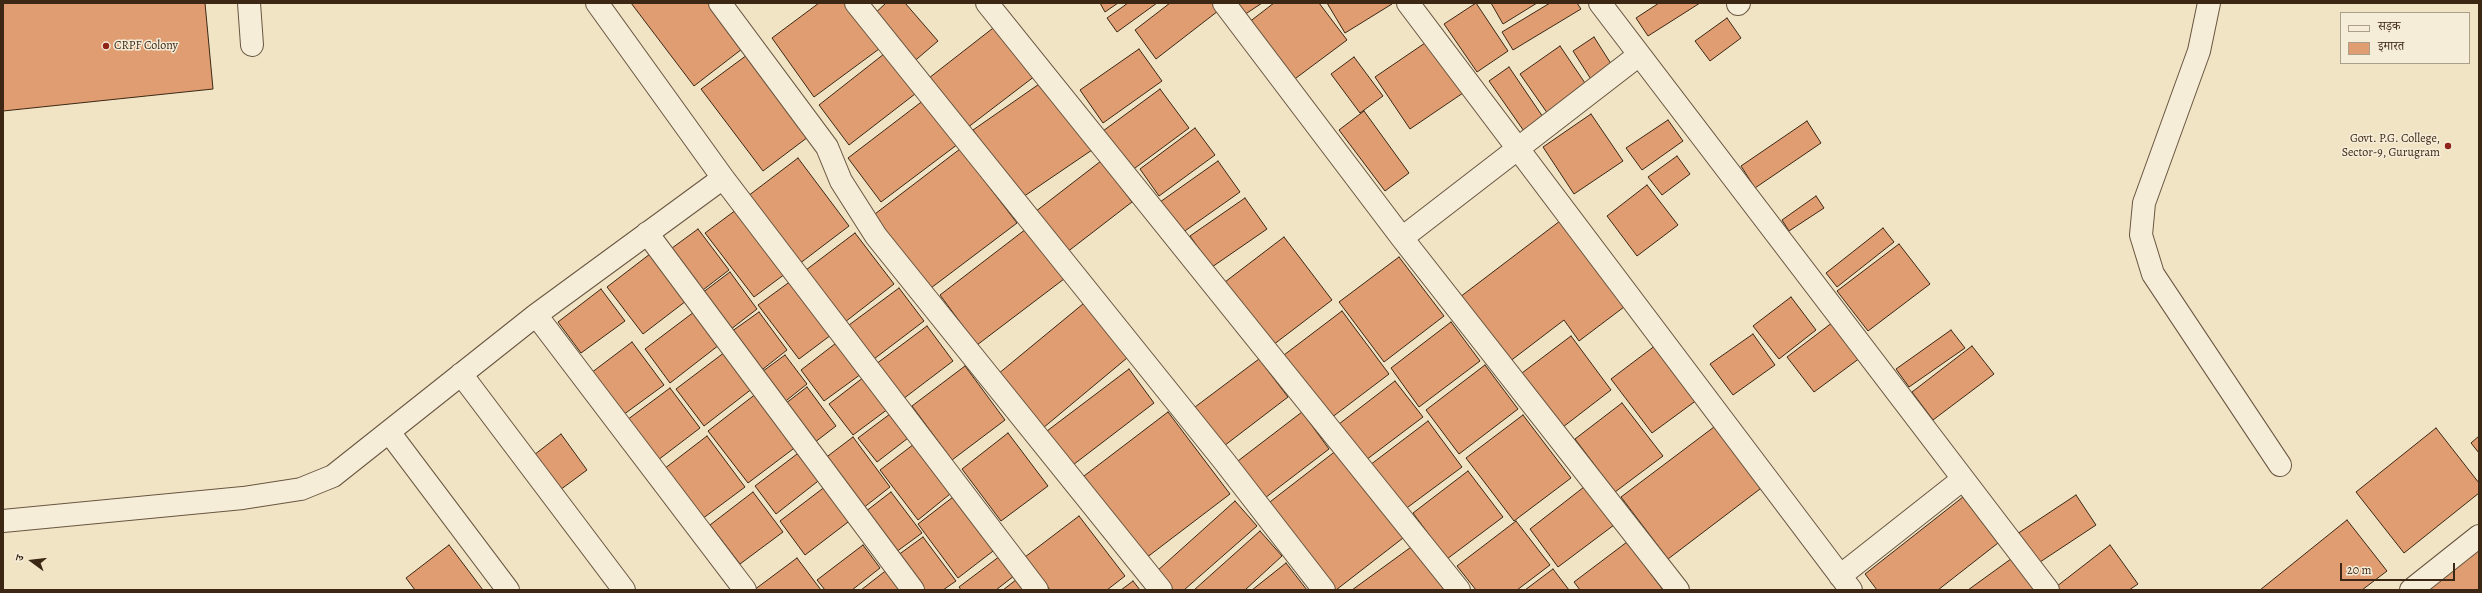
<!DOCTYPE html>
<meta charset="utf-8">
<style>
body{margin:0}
#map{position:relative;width:2482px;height:593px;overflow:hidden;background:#f1e4c5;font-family:Alegreya,"Noto Serif Devanagari",serif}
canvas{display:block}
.frame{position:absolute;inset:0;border:4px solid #3b2714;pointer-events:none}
.legend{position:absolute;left:2340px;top:12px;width:130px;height:52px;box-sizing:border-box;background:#f6edd9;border:1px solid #ab9e8a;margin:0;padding:5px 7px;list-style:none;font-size:12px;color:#3b2714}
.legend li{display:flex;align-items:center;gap:8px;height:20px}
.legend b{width:20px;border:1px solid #ab9e8a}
.north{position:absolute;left:12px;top:541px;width:40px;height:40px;-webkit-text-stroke:3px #f6edd9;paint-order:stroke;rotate:285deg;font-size:11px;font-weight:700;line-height:16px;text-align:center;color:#3b2714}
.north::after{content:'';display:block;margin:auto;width:14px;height:18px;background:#3b2714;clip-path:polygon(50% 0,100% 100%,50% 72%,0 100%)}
.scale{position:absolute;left:2340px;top:563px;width:115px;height:18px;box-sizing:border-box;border:2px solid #3b2714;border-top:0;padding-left:5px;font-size:12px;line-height:14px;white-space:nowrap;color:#3b2714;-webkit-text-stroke:3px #f6edd9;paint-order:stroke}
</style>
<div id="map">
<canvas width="2482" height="593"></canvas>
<div class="frame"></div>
<ul class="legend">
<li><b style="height:5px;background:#f6edd9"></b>सड़क</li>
<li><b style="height:11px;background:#e09d71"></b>इमारत</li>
</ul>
<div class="north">उ</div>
<div class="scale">20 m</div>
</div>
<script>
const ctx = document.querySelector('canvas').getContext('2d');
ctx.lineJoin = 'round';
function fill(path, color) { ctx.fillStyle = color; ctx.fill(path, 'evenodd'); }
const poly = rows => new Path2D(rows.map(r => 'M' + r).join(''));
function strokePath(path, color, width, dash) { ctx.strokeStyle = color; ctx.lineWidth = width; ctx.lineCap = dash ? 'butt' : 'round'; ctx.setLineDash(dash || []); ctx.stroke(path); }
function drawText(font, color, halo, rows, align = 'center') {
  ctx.font = font + ' Alegreya,serif'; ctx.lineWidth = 3; ctx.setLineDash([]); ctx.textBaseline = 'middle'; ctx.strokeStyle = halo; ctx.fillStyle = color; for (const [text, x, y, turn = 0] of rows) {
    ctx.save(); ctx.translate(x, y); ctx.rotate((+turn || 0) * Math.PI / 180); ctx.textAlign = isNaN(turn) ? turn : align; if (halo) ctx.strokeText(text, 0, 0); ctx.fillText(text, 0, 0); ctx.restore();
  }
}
const building = poly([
 [3,3,205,3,213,89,3,111,3,3],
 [631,3,708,3,742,49,694,86,631,3],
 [819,3,846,3,879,49,814,97,772,38,819,3],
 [886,3,905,3,938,41,911,64,871,17,886,3],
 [1100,3,1118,3,1105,12,1100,3],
 [1128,3,1157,3,1117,32,1107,18,1128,3],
 [1170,3,1212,3,1218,11,1156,59,1135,30,1170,3],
 [1237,3,1262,3,1244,15,1237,3],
 [1274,3,1319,3,1347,40,1288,84,1244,26,1274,3],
 [1327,3,1391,3,1392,4,1345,33,1327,3],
 [1476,3,1508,51,1477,72,1444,24,1476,3],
 [1491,3,1537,3,1503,24,1491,3],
 [1550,3,1577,3,1581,9,1513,50,1502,32,1550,3],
 [1659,3,1700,3,1648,36,1636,18,1659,3],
 [1727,18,1741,38,1710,61,1695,41,1727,18],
 [997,25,1035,76,967,128,929,78,997,25],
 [1594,37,1615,70,1594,84,1573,51,1594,37],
 [1428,41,1463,93,1410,129,1375,77,1428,41],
 [1560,46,1587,86,1548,114,1520,74,1560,46],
 [1139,49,1162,81,1103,123,1080,90,1139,49],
 [884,54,915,94,849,145,819,105,884,54],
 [747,55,808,137,763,171,701,89,747,55],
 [1354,57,1383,96,1360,113,1331,74,1354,57],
 [1509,67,1545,120,1526,134,1489,81,1509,67],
 [1045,80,1092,150,1020,199,973,130,1045,80],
 [1160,89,1189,128,1131,171,1103,131,1160,89],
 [924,100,958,144,881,202,848,158,924,100],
 [1364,111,1409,173,1385,191,1339,130,1364,111],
 [1591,114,1623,161,1574,194,1543,147,1591,114],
 [1668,120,1683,141,1642,170,1626,148,1668,120],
 [1807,121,1821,143,1755,188,1741,166,1807,121],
 [1195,128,1215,155,1159,196,1140,169,1195,128],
 [960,149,1017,223,927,291,871,217,960,149],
 [1677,156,1690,174,1662,195,1648,177,1677,156],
 [798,158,849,226,799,264,748,196,798,158],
 [1101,161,1132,202,1062,256,1031,215,1101,161],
 [1218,161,1240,192,1182,233,1160,202,1218,161],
 [1647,185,1678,225,1637,256,1607,216,1647,185],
 [1816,196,1824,208,1789,231,1782,220,1816,196],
 [1245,198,1267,229,1212,267,1190,236,1245,198],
 [740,207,789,271,754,297,705,233,740,207],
 [1560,221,1624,307,1579,341,1564,320,1509,362,1460,297,1560,221],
 [1883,228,1894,242,1837,287,1826,273,1883,228],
 [698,229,729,270,699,293,668,251,698,229],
 [1026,229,1064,279,977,345,940,295,1026,229],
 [855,233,894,284,845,322,806,270,855,233],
 [1284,237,1332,300,1273,345,1225,282,1284,237],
 [1899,244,1930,284,1868,331,1837,291,1899,244],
 [650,254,686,301,643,334,607,287,650,254],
 [1399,257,1444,316,1384,362,1339,302,1399,257],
 [730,272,757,309,726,333,698,296,730,272],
 [795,278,835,332,799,359,758,305,795,278],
 [899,288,924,321,874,359,849,325,899,288],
 [601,289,625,321,581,353,558,322,601,289],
 [1791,297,1816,330,1779,359,1753,326,1791,297],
 [1089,299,1133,353,1043,428,998,374,1089,299],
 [1342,311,1389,374,1331,418,1284,355,1342,311],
 [694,312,719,345,670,383,645,349,694,312],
 [759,312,787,350,758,373,728,334,759,312],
 [1837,319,1864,355,1814,392,1787,357,1837,319],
 [1451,322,1480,361,1419,407,1391,368,1451,322],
 [927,326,953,361,903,399,876,364,927,326],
 [1951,330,1965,348,1909,387,1896,369,1951,330],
 [1753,334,1775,365,1733,395,1710,364,1753,334],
 [1571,336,1611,390,1563,427,1522,373,1571,336],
 [844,337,868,369,824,401,801,370,844,337],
 [632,342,664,385,623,415,591,373,632,342],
 [1660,342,1701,397,1652,433,1611,379,1660,342],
 [1972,346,1994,374,1933,420,1912,392,1972,346],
 [725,352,753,388,704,426,676,389,725,352],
 [785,355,807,384,782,404,759,374,785,355],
 [1259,359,1288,397,1220,449,1191,410,1259,359],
 [1485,365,1518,409,1459,454,1426,410,1485,365],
 [965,366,1005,420,952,460,912,406,965,366],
 [1129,369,1154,403,1069,468,1043,434,1129,369],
 [868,374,892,406,853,435,829,404,868,374],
 [1395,381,1423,417,1366,460,1339,424,1395,381],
 [807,387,836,426,810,446,781,407,807,387],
 [670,388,700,428,658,460,627,420,670,388],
 [757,393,797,446,748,483,708,431,757,393],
 [1622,403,1663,456,1615,492,1575,439,1622,403],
 [894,411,912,435,877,462,858,438,894,411],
 [1168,412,1230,494,1146,558,1084,476,1168,412],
 [1302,412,1329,449,1261,501,1234,464,1302,412],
 [1523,415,1571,478,1514,521,1466,458,1523,415],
 [1428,421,1462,467,1404,510,1370,465,1428,421],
 [1718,424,1764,486,1668,559,1621,497,1718,424],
 [2436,428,2479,483,2479,493,2404,553,2356,492,2436,428],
 [1008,433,1048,486,1001,521,962,469,1008,433],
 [561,434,587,470,560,490,534,455,561,434],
 [707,436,745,487,702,519,664,469,707,436],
 [2479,436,2479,453,2471,443,2479,436],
 [853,437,890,487,858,512,820,462,853,437],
 [918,441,955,490,918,520,880,470,918,441],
 [1337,450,1403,538,1336,590,1330,590,1266,505,1337,450],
 [801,451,822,478,776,514,755,486,801,451],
 [1468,471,1503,517,1447,559,1413,513,1468,471],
 [826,486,852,519,805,555,780,521,826,486],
 [1584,487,1614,525,1558,567,1530,529,1584,487],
 [753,492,783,532,740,564,710,525,753,492],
 [891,492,922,533,892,555,861,515,891,492],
 [957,494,997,548,958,578,918,524,957,494],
 [2076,495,2096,525,2037,564,2017,534,2076,495],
 [1963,497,1998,543,1938,590,1877,590,1865,574,1963,497],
 [1235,501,1257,526,1184,590,1173,590,1157,571,1235,501],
 [1079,516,1125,576,1107,590,1050,590,1025,557,1079,516],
 [2347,520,2387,571,2362,590,2260,590,2347,520],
 [1516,521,1550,565,1517,590,1476,590,1457,566,1516,521],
 [1260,531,1282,556,1245,590,1194,590,1260,531],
 [923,537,956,581,943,590,918,590,894,558,923,537],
 [1418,542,1454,590,1352,590,1418,542],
 [1627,542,1663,590,1580,590,1574,582,1627,542],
 [449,545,483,590,415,590,406,578,449,545],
 [863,545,880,568,852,590,825,590,817,580,863,545],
 [2110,545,2138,584,2129,590,2052,590,2110,545],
 [2479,545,2479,590,2423,590,2479,545],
 [1004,553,1019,572,996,590,961,590,959,587,1004,553],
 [2015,556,2038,590,1968,590,2015,556],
 [797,558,821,590,754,590,797,558],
 [1286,563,1307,590,1252,590,1286,563],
 [888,569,904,590,861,590,888,569],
 [1553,569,1569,590,1525,590,1553,569],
 [1021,576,1031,590,1003,590,1021,576],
 [1133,581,1140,590,1121,590,1133,581]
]);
fill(building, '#e09d71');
strokePath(building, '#3b2714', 1);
const street = poly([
 [249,3,252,45],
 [597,3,723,178,1037,590],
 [720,3,827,147,841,181,876,236,1161,590],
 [856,3,1224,461,1324,590],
 [987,3,1459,590],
 [1224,3,1402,238,1678,590],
 [1408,3,1851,590],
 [1600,3,2048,590],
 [2209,3,2199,51,2144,203,2141,235,2153,274,2280,465],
 [1738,4,1739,3],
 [647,233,913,590],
 [1402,238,1639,55],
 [536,315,745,590],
 [461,374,624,590],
 [389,432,508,590],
 [3,521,243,498,301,489,333,476,536,315,723,178],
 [1840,576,1963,479],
 [2411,590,2479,536]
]);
strokePath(street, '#685640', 24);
strokePath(street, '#f6edd9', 22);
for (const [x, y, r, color] of [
 [106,46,4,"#8f2418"],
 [2448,146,4,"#8f2418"]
]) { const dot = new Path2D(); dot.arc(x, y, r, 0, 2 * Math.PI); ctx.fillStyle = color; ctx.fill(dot); strokePath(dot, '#f6edd9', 1.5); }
drawText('12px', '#3b2714', '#f6edd9', [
 ["CRPF Colony",114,46],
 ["Govt. P.G. College,",2440,139,"right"],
 ["Sector-9, Gurugram",2440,153,"right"]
], 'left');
</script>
